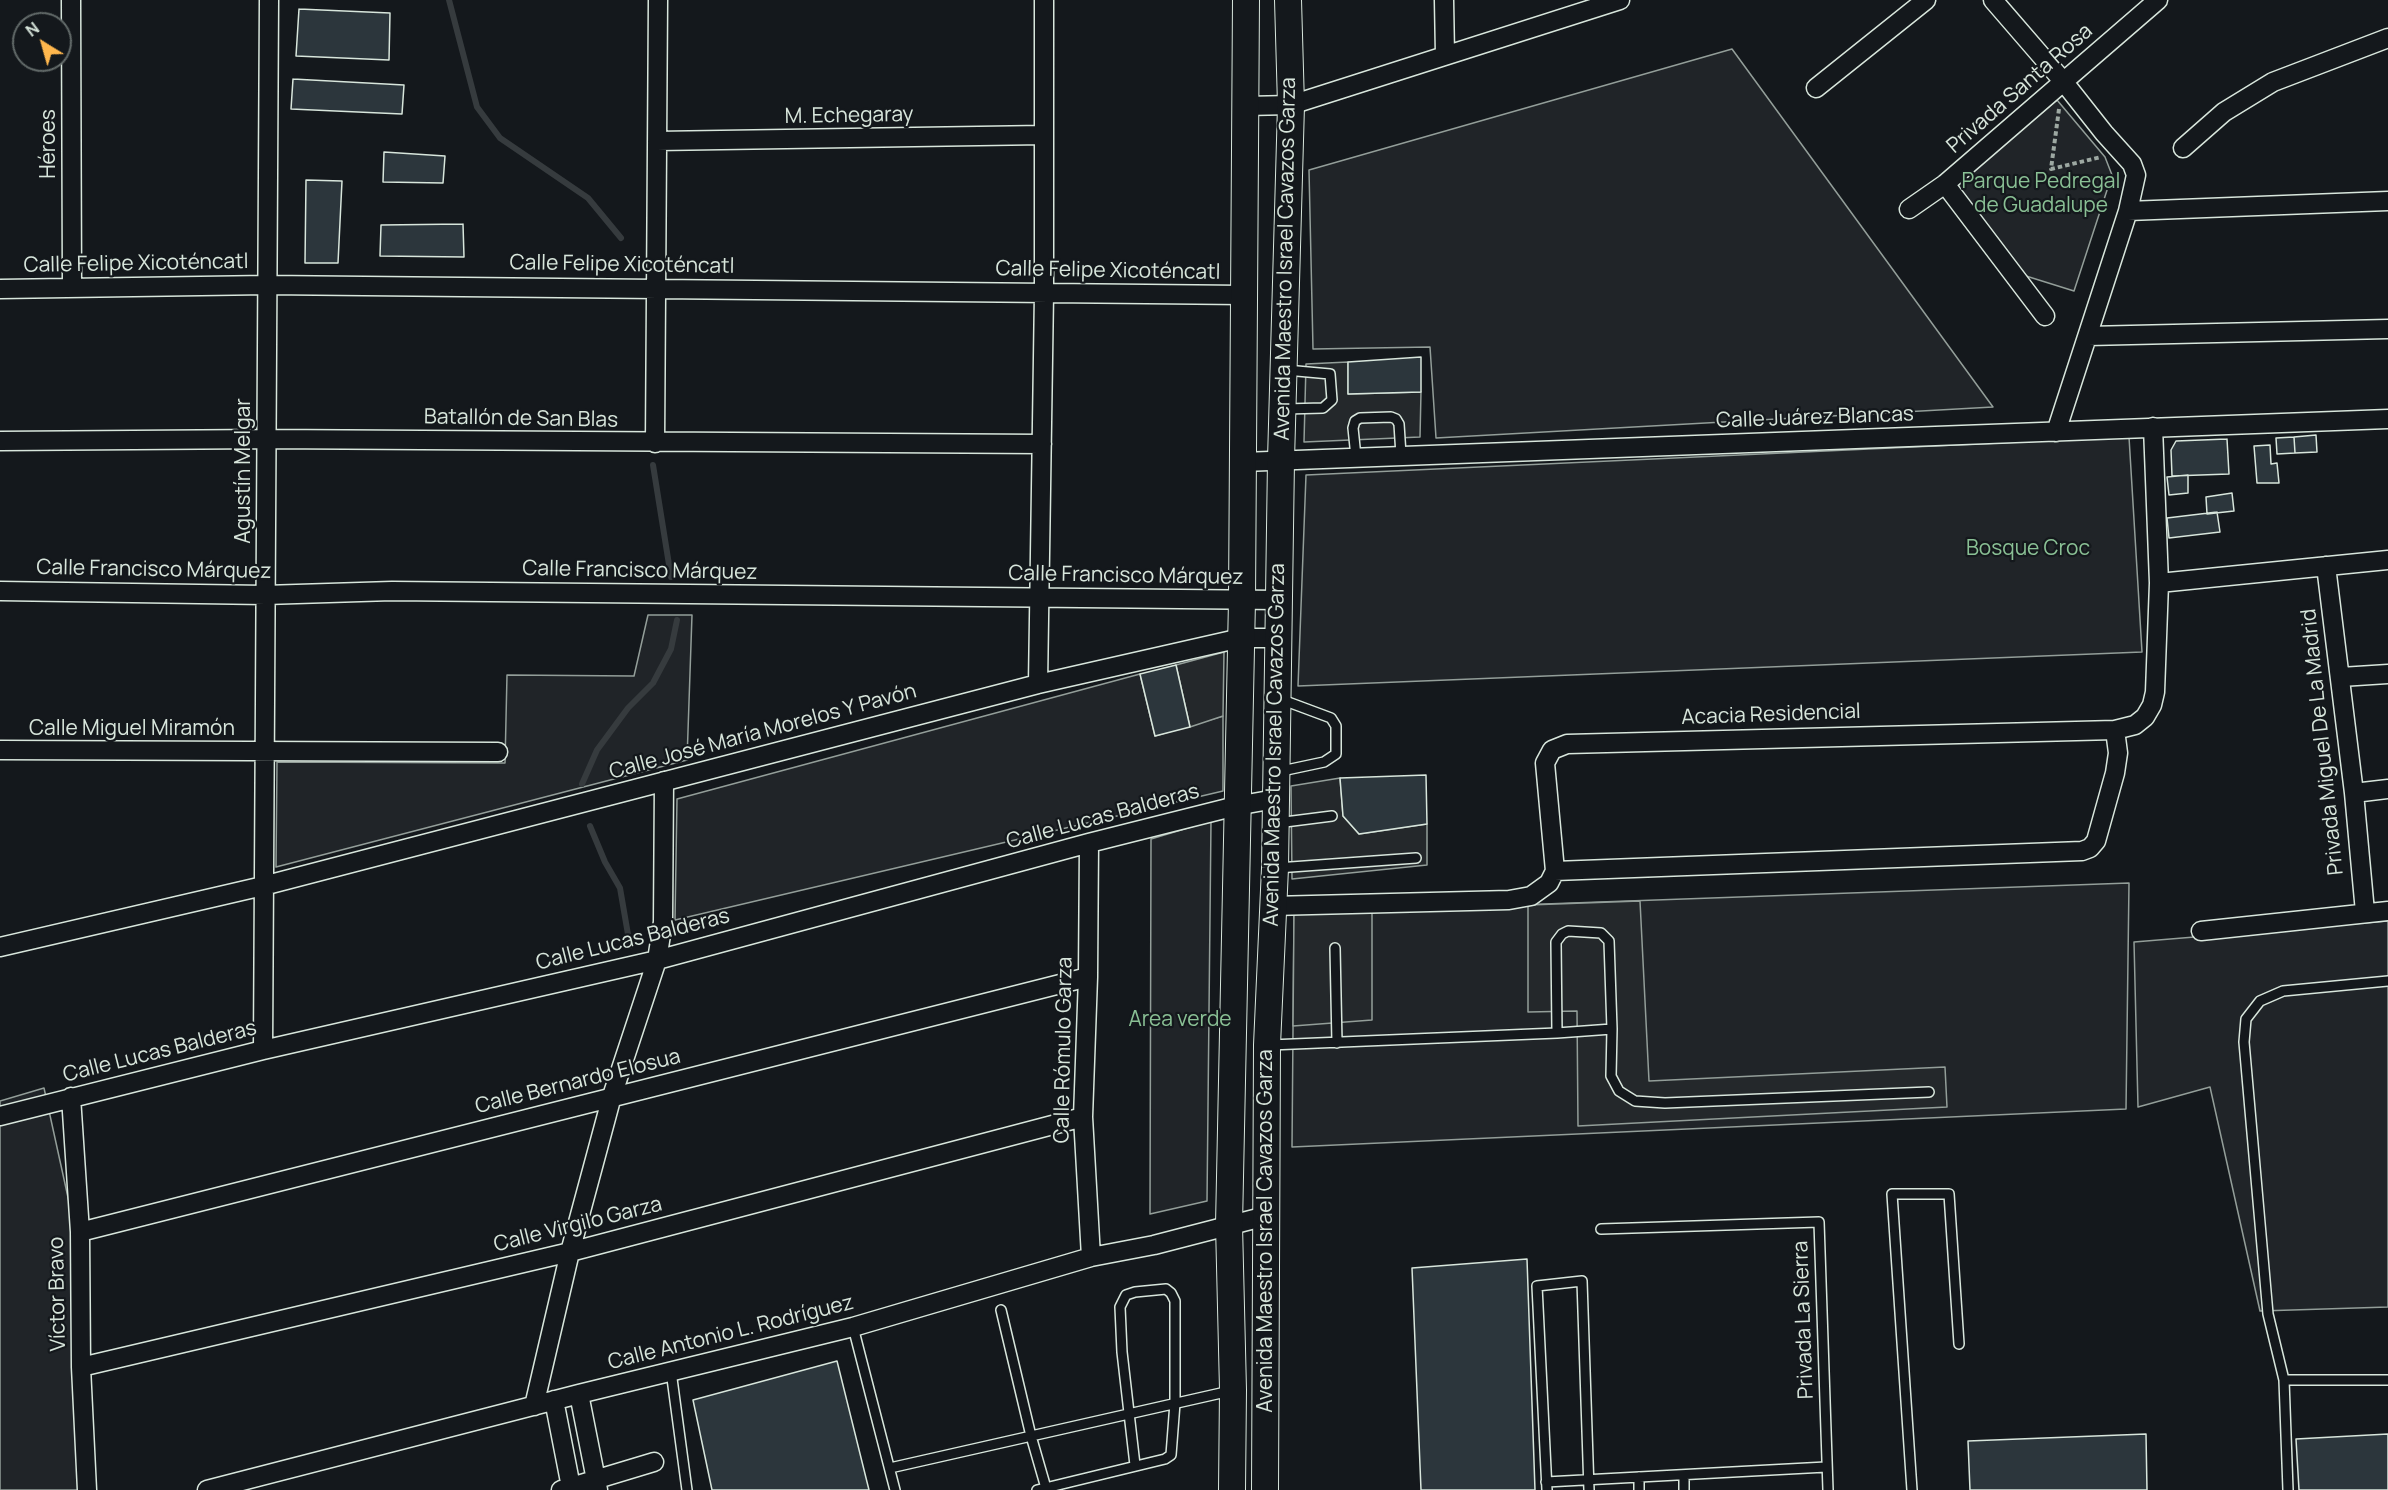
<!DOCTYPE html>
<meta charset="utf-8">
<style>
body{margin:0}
#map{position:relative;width:2388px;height:1490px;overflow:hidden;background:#14181c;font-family:Manrope,sans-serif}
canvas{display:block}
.north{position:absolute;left:12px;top:12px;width:60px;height:60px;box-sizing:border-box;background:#14181c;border:2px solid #626a69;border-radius:50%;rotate:323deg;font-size:16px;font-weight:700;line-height:24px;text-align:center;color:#d8e6dc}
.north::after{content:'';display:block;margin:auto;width:21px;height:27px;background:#ffb74d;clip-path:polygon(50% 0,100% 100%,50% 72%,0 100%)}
</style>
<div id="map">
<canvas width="2388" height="1490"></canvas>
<div class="north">N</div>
</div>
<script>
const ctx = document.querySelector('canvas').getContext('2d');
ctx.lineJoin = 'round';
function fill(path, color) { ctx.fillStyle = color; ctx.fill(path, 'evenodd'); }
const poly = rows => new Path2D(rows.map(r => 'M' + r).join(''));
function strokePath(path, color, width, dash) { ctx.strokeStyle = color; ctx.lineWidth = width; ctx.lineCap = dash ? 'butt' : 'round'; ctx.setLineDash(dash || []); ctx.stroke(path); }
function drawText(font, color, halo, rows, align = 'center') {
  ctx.font = font + ' Manrope,sans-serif'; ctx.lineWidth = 4.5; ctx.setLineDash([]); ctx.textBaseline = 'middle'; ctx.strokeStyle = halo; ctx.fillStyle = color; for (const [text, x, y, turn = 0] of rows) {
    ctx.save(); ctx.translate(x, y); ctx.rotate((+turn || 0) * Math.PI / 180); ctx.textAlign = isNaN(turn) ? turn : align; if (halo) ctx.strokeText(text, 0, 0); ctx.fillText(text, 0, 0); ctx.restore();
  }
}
const green = poly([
 [1732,49,1993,407,1436,438,1430,347,1313,349,1309,170,1732,49],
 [2057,100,2105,157,2112,175,2074,291,2026,276,1956,184,2057,100],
 [2129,437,2142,652,1298,686,1306,475,2129,437],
 [648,615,692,615,687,760,276,867,277,762,505,763,507,675,634,676,648,615],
 [1140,674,1155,736,1223,716,1223,791,675,920,677,799,1140,674],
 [1211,821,1207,1201,1150,1214,1151,839,1211,821],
 [2129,883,2126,1109,1292,1147,1294,913,2129,883],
 [2388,921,2388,1307,2260,1311,2210,1087,2138,1107,2134,942,2388,921],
 [44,1088,76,1234,86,1490,0,1490,0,1101,44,1088]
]);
fill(green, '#202428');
strokePath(green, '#939e99', 1.5);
const parking = poly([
 [1348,362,1348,394,1421,392,1420,437,1304,442,1306,364,1348,362],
 [1224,652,1223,716,1190,727,1176,665,1224,652],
 [1340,778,1343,816,1359,834,1427,824,1427,865,1292,879,1291,786,1340,778],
 [1640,901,1649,1081,1945,1067,1947,1107,1578,1126,1577,1011,1528,1012,1528,905,1640,901],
 [1372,910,1372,1020,1293,1026,1294,913,1372,910]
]);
fill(parking, '#24282b');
strokePath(parking, '#939e99', 1.5);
strokePath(poly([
 [449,0,477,107,500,138,588,198,621,238],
 [653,465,671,577],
 [582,784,597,750,628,708,653,683,671,649,677,620],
 [590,826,605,862,620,888,630,946]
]), '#363b3e', 6);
const building = poly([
 [299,9,390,13,389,60,296,56,299,9],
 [293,79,404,85,402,114,291,109,293,79],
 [384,152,445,156,443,183,383,182,384,152],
 [306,180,342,181,338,263,305,263,306,180],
 [463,224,464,257,380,256,381,225,463,224],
 [1421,357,1421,392,1348,394,1348,362,1421,357],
 [2316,435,2317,452,2295,453,2294,437,2316,435],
 [2294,437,2295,453,2277,454,2276,438,2294,437],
 [2227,439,2229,474,2172,476,2171,450,2176,441,2227,439],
 [2270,445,2271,464,2277,463,2279,483,2257,483,2254,446,2270,445],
 [2188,475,2188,493,2169,495,2167,477,2188,475],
 [2232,493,2234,511,2207,514,2206,497,2232,493],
 [2217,512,2220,532,2169,538,2167,518,2217,512],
 [1176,665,1190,727,1155,736,1140,674,1176,665],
 [1426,775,1427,824,1359,834,1343,816,1340,778,1426,775],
 [1527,1259,1535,1490,1421,1490,1412,1268,1527,1259],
 [837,1361,869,1490,712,1490,693,1400,837,1361],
 [2146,1434,2147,1490,1970,1490,1968,1441,2146,1434],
 [2388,1434,2388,1490,2299,1490,2296,1439,2388,1434]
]);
fill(building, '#2c363c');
strokePath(building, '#d8e6dc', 1.5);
const lane = poly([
 [1285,409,1323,408,1332,400,1330,374,1286,370],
 [1356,457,1353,428,1355,421,1360,418,1391,417,1396,419,1399,424,1401,455],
 [1277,772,1324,762,1336,754,1336,726,1331,718,1280,699],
 [1277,823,1332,816],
 [1277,868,1416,858],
 [1335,948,1337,1043],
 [1557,1033,1556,942,1562,934,1568,931,1601,933,1609,941,1612,1029,1611,1076,1619,1091,1635,1101,1665,1103,1929,1092],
 [1270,1045,1557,1033,1612,1029],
 [1601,1229,1819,1222,1828,1490],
 [1001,1310,1031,1436,1046,1488],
 [853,1327,895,1490],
 [671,1371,687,1490],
 [2284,1380,2268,1314,2244,1042,2246,1019,2260,1001,2283,991,2388,981],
 [890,1468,1230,1391],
 [1684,1475,1684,1490],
 [1639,1477,1639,1490],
 [1546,1482,1826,1467],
 [1037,1490,1165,1459,1171,1455,1175,1403,1175,1301,1171,1293,1166,1289,1135,1292,1126,1295,1120,1307,1122,1352,1135,1465],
 [1547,1490,1537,1286,1582,1281,1589,1490],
 [1912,1490,1892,1194,1949,1194,1959,1344],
 [2288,1490,2284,1380,2388,1380]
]);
const street = poly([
 [71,0,72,288],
 [1444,0,1445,55],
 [1993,0,2063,81,2104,133,2132,164,2136,175,2128,211,2056,432],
 [1816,88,1926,0],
 [1245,106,1291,105,1620,0],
 [657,141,1043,135],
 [2183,148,2224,112,2273,82,2388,38],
 [1945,184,2045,316],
 [1909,209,1945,184,2158,0],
 [2128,211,2388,201],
 [0,289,267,285,1244,295],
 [2088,336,2388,329],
 [0,441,267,439,1042,444],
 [655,443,658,0],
 [1243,462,2388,419],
 [2326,566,2354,793,2365,912],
 [2159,583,2388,560],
 [0,591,265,595,392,591,1279,600],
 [2341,677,2388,674],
 [1038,684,1044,293,1044,0],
 [0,750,498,752],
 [2354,793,2388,789],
 [1089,843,1088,977,1083,1117,1091,1257],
 [1555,871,2082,851,2090,848,2096,841,2115,773,2118,753,2115,730],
 [1272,906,1509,900,1531,896,1549,883,1555,871,1545,763,1552,750,1567,744,2115,730,2135,725,2145,717,2152,705,2155,692,2159,583,2153,427],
 [2201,931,2388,911],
 [0,947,263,886,1038,684,1241,638,1278,638],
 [263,1050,269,0],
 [71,1097,80,1232,81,1367,87,1490],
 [0,1116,263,1050,657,960,1089,843,1236,806,1275,799],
 [80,1232,1088,977],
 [81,1367,570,1252,1083,1117],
 [579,1394,598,1490],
 [554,1400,571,1487],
 [534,1406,570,1252,612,1096,657,960,663,922,664,781],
 [207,1490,579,1394,853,1327,1091,1257,1154,1245,1266,1216],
 [561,1490,654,1462]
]);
const secondary = poly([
 [1232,1490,1233,1390,1229,1225,1242,600,1246,0],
 [1265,1490,1267,1045,1275,868,1281,460,1291,105,1288,0]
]);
strokePath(lane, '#d8e6dc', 12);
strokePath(street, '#d8e6dc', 21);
strokePath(secondary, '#d8e6dc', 28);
strokePath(poly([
 [2059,109,2051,169,2101,157]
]), '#9da8a2', 4, [4.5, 3]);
strokePath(lane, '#14181c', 9);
strokePath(street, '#14181c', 18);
strokePath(secondary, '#14181c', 26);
drawText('21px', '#d8e6dc', '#14181c', [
 ["Privada Santa Rosa",2020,89,-41],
 ["M. Echegaray",849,116,-1],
 ["Héroes",49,144,-90],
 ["Avenida Maestro Israel Cavazos Garza",1286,259,-89],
 ["Calle Felipe Xicoténcatl",136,264,-1],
 ["Calle Felipe Xicoténcatl",622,265,1],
 ["Calle Felipe Xicoténcatl",1108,271,1],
 ["Calle Juárez Blancas",1815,418,-2],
 ["Batallón de San Blas",521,419,1],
 ["Agustín Melgar",244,471,-90],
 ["Calle Francisco Márquez",154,570,1],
 ["Calle Francisco Márquez",640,571,1],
 ["Calle Francisco Márquez",1126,576,1],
 ["Acacia Residencial",1771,715,-2],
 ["Calle Miguel Miramón",132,729],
 ["Calle José María Morelos Y Pavón",763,732,-15],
 ["Privada Miguel De La Madrid",2323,742,-96],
 ["Avenida Maestro Israel Cavazos Garza",1275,745,-89],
 ["Calle Lucas Balderas",1103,817,-15],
 ["Calle Lucas Balderas",633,940,-14],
 ["Calle Rómulo Garza",1064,1050,-89],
 ["Calle Lucas Balderas",160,1052,-14],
 ["Calle Bernardo Elosua",578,1082,-14],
 ["Calle Virgilo Garza",578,1225,-14],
 ["Avenida Maestro Israel Cavazos Garza",1266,1231,-90],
 ["Víctor Bravo",58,1294,-91],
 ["Privada La Sierra",1804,1320,-92],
 ["Calle Antonio L. Rodríguez",731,1333,-14]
]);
drawText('21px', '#8ac095', '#14181c', [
 ["Parque Pedregal",2041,182],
 ["de Guadalupe",2041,206],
 ["Bosque Croc",2028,549],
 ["Area verde",1180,1020]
]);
</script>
